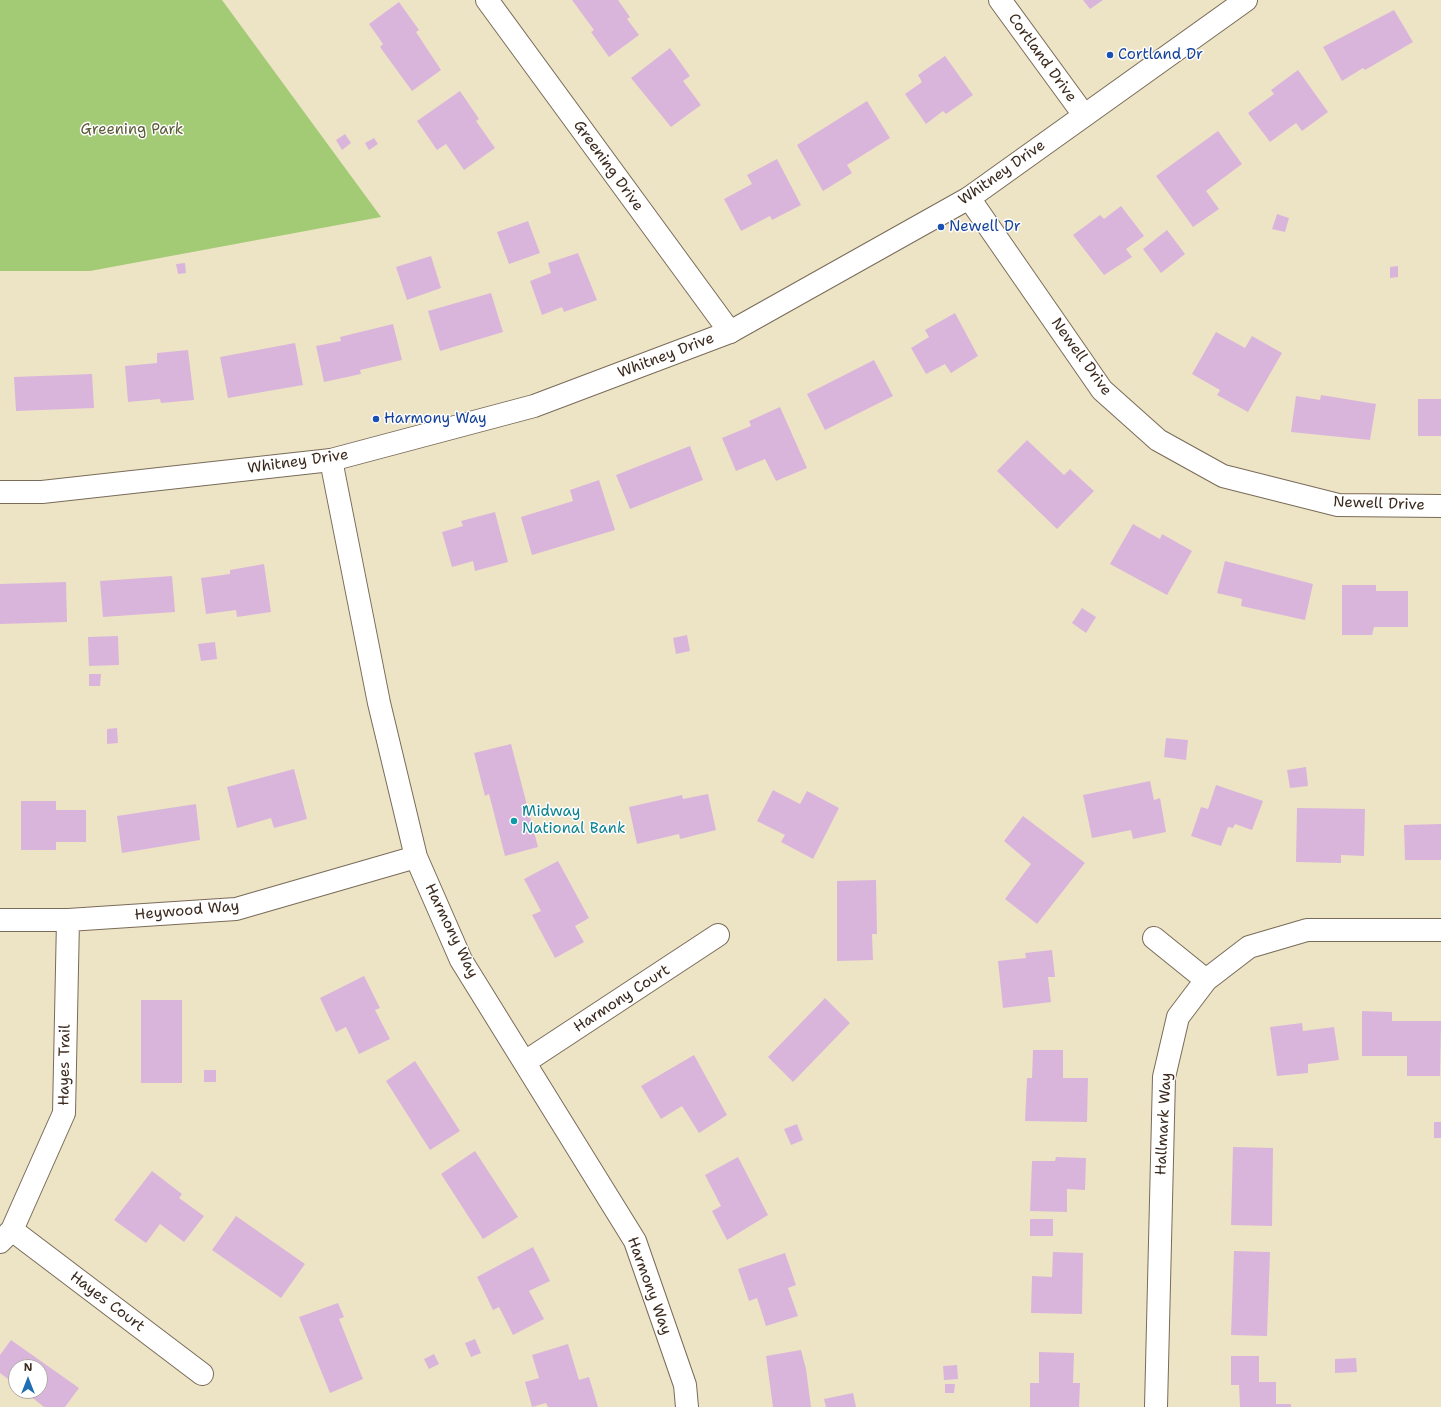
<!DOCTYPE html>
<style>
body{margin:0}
#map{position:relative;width:1441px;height:1407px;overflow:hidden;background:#ede4c6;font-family:"Shantell Sans",sans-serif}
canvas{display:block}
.north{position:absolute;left:8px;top:1359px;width:40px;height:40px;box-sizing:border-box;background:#fff;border:1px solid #b1aaa5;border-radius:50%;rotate:0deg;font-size:11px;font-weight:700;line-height:16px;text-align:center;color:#3b2a1e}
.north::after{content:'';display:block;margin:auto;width:14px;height:18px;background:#1f6fb2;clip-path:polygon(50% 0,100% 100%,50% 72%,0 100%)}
</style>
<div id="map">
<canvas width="1441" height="1407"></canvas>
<div class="north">N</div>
</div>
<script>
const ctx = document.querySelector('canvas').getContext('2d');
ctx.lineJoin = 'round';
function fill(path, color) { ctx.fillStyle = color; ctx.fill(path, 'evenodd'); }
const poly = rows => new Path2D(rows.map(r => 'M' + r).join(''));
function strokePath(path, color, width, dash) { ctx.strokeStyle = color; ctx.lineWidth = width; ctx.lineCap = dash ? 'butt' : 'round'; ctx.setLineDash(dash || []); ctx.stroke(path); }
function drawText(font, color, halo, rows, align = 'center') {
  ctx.font = font + ' "Shantell Sans",sans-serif'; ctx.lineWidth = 3; ctx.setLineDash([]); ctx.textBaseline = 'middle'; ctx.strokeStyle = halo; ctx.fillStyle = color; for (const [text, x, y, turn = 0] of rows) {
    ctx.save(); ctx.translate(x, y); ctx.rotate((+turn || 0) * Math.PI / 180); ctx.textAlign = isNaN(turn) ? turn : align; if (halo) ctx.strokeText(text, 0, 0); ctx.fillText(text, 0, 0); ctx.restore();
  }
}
fill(poly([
 [0,0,222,0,381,217,90,271,0,271]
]), '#a3ca74');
fill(poly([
 [572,0,618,0,630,17,627,19,639,35,609,57,591,32,594,30],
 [1083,0,1103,0,1090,9],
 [399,2,419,30,416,32,441,70,412,91,380,47,383,44,369,24],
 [1394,10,1413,42,1365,70,1363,68,1342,81,1323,47],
 [670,48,690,76,683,81,701,105,671,127,631,78],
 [945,56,973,95,946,114,943,111,926,124,905,94,922,82,918,75],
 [1298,70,1328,112,1302,131,1296,123,1270,142,1248,113,1274,94,1271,90],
 [460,91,479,119,476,121,495,148,464,170,446,144,437,150,417,121],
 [867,101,890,138,847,165,852,173,823,191,797,145],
 [1218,131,1242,164,1206,191,1219,209,1193,227,1156,176],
 [345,134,351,143,342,150,336,140],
 [374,138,378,144,369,150,365,143],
 [777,159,801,205,772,220,770,216,741,231,724,199,752,184,747,175],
 [1121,206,1144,236,1126,249,1132,257,1104,275,1073,235,1100,215,1104,219],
 [1277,214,1289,218,1285,232,1272,229],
 [528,221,540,253,509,264,497,232],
 [1167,230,1185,254,1161,273,1143,249],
 [578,253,597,300,564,312,562,307,542,315,530,281,551,273,548,263],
 [431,256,441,288,407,300,396,267],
 [185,263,186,273,178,274,176,264],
 [1398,266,1398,277,1390,278,1390,267],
 [491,293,503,332,440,351,428,311],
 [955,313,978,356,951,373,945,364,926,374,911,348,929,337,925,330],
 [393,324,402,360,360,370,361,374,324,382,316,346,341,341,340,337],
 [1216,332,1245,348,1252,336,1282,353,1248,412,1217,395,1220,390,1192,374],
 [295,343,303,385,228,398,220,357],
 [188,350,194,400,161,403,160,399,128,402,125,366,157,363,157,353],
 [874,360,893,396,825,430,807,394],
 [92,374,94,408,16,411,14,377],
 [1321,395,1376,404,1370,440,1291,432,1296,396,1320,400],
 [1418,399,1441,399,1441,436,1418,436],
 [780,407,807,468,776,481,765,459,736,471,722,438,751,426,749,421],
 [1027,440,1064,475,1070,469,1094,491,1057,529,997,471],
 [690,446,703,480,630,509,616,475],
 [599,480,615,530,532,555,521,517,573,501,570,490],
 [495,512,508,562,475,571,473,561,452,567,442,532,463,526,461,521],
 [1133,524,1160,539,1162,534,1192,551,1167,595,1110,564],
 [1225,561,1313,584,1305,620,1241,606,1242,599,1217,593],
 [264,564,271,612,237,617,236,610,206,614,201,578,230,574,230,570],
 [172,576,175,612,103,617,100,581],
 [66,582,67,622,0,624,0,584],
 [1342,585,1376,585,1376,591,1408,591,1408,627,1374,627,1372,635,1342,635],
 [1082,608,1096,617,1086,633,1072,623],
 [687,635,690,651,676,654,673,638],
 [118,636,119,665,89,666,88,637],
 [215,642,217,659,201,661,198,644],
 [89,674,101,674,100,686,89,686],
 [117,728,118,743,107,744,107,729],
 [1166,738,1188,740,1186,760,1164,757],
 [511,744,538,847,505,856,489,794,485,796,474,753],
 [1306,767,1308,786,1290,788,1287,770],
 [294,769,307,819,274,828,271,818,237,828,227,787],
 [1150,781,1154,800,1160,798,1166,832,1133,839,1131,830,1092,838,1083,795],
 [1216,785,1263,801,1252,830,1235,824,1233,828,1228,827,1221,846,1191,836,1201,807,1208,809],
 [773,790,800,804,807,791,839,808,813,859,781,842,785,835,757,821],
 [708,794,716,830,680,839,679,834,637,844,629,807,682,795,683,799],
 [21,801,56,801,56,810,86,810,86,842,56,842,56,850,21,850],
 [196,804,200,840,122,853,117,816],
 [1297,808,1365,809,1364,856,1341,855,1341,863,1296,862],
 [1023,816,1085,863,1037,924,1005,899,1031,864,1004,841],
 [1441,824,1441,860,1405,860,1404,825],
 [558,861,589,918,575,926,584,942,555,958,532,915,541,911,524,879],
 [876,880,877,934,872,934,873,960,837,961,837,881],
 [1052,950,1055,977,1048,977,1051,1002,1003,1008,998,961,1026,958,1025,953],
 [364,976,380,1008,375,1010,390,1039,359,1054,346,1027,336,1032,320,998],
 [825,998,850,1023,793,1082,768,1057],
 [141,1000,182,1000,182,1083,141,1083],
 [1362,1011,1392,1012,1392,1021,1441,1021,1440,1076,1407,1076,1407,1056,1362,1056],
 [1302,1023,1303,1031,1334,1027,1339,1060,1308,1064,1308,1073,1277,1076,1270,1027],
 [1033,1050,1063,1050,1063,1078,1088,1078,1087,1122,1025,1121,1027,1078,1032,1078],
 [694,1055,727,1115,699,1133,682,1106,661,1119,641,1086],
 [415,1061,460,1131,430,1150,386,1081],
 [204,1070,216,1070,216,1082,204,1082],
 [1434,1122,1441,1122,1441,1138,1434,1138],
 [797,1124,803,1140,791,1145,784,1129],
 [1233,1147,1273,1148,1272,1226,1231,1225],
 [475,1151,518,1217,483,1239,441,1174],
 [738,1157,768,1215,727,1240,712,1211,721,1206,705,1175],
 [1056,1157,1086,1158,1085,1190,1067,1189,1067,1212,1030,1211,1032,1161,1055,1161],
 [152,1171,182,1194,179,1198,204,1216,184,1242,160,1224,146,1243,114,1220],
 [236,1216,305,1264,281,1298,212,1250],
 [1030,1219,1053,1219,1053,1236,1030,1236],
 [533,1247,550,1281,529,1291,544,1319,513,1335,499,1307,493,1310,477,1277],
 [1234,1251,1270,1252,1267,1336,1231,1335],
 [1053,1252,1083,1253,1082,1314,1031,1313,1032,1276,1052,1277],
 [785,1253,796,1285,788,1288,798,1316,766,1326,757,1298,749,1301,738,1269],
 [338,1303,344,1317,339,1319,363,1379,330,1393,299,1317],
 [475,1339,481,1353,471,1357,465,1343],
 [11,1340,79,1388,65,1407,44,1407,24,1391,40,1391,40,1367,16,1367,16,1385,0,1373,0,1355],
 [568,1344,579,1380,589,1377,598,1407,548,1407,546,1403,532,1407,525,1382,539,1378,532,1355],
 [801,1350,806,1369,811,1407,773,1407,766,1356],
 [1039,1352,1074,1353,1073,1383,1080,1383,1079,1407,1030,1407,1030,1383,1039,1383],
 [434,1354,439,1364,429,1369,424,1359],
 [1231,1356,1259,1356,1259,1382,1276,1382,1276,1404,1291,1404,1291,1407,1240,1407,1239,1385,1231,1385],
 [1356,1358,1357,1372,1335,1373,1335,1359],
 [957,1365,958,1379,944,1380,943,1366],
 [945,1384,955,1384,954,1393,945,1393],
 [853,1393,856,1407,826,1407,824,1399]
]), '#dab5db');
const minor = poly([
 [487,0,730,332],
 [1000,0,1084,115],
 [969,198,1102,390,1158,440,1223,476,1338,505,1441,506],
 [331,460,379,703,416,857,461,960,635,1241,685,1385,687,1407],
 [0,920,68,920,236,909,416,857],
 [1154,938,1206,980],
 [525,1062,718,935],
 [12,1230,202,1374],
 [0,1242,12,1230,64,1113,68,920],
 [1156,1407,1164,1077,1178,1017,1206,980,1249,947,1307,930,1441,930]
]);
const tertiary = poly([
 [0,492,42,492,331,460,534,406,730,332,969,198,1246,0]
]);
strokePath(minor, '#796b59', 24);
strokePath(tertiary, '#796b59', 24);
strokePath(minor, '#fff', 22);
strokePath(tertiary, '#fff', 22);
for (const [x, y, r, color] of [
 [1110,55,4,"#1a4fb4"],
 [941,227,4,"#1a4fb4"],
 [376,419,4,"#1a4fb4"],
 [514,821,4,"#0f9aa8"]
]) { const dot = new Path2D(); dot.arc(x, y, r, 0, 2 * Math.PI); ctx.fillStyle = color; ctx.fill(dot); strokePath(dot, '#fff', 1.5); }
drawText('15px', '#164399', '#fff', [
 ["Cortland Dr",1118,55],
 ["Newell Dr",949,227],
 ["Harmony Way",384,419]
], 'left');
drawText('15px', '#3b2a1e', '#fff', [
 ["Cortland Drive",1042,58,54],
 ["Greening Drive",608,166,54],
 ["Whitney Drive",1002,173,-35],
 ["Whitney Drive",666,356,-21],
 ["Newell Drive",1081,357,54],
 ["Whitney Drive",298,462,-8],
 ["Newell Drive",1379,504,2],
 ["Heywood Way",187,911,-5],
 ["Harmony Way",451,931,64],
 ["Harmony Court",622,999,-33],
 ["Hayes Trail",65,1065,-89],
 ["Hallmark Way",1164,1124,-87],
 ["Harmony Way",649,1286,70],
 ["Hayes Court",107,1302,37]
]);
drawText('15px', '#5a5a38', '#fff', [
 ["Greening Park",132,130]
]);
drawText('15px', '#0d838f', '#fff', [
 ["Midway",522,812],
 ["National Bank",522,829]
], 'left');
</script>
